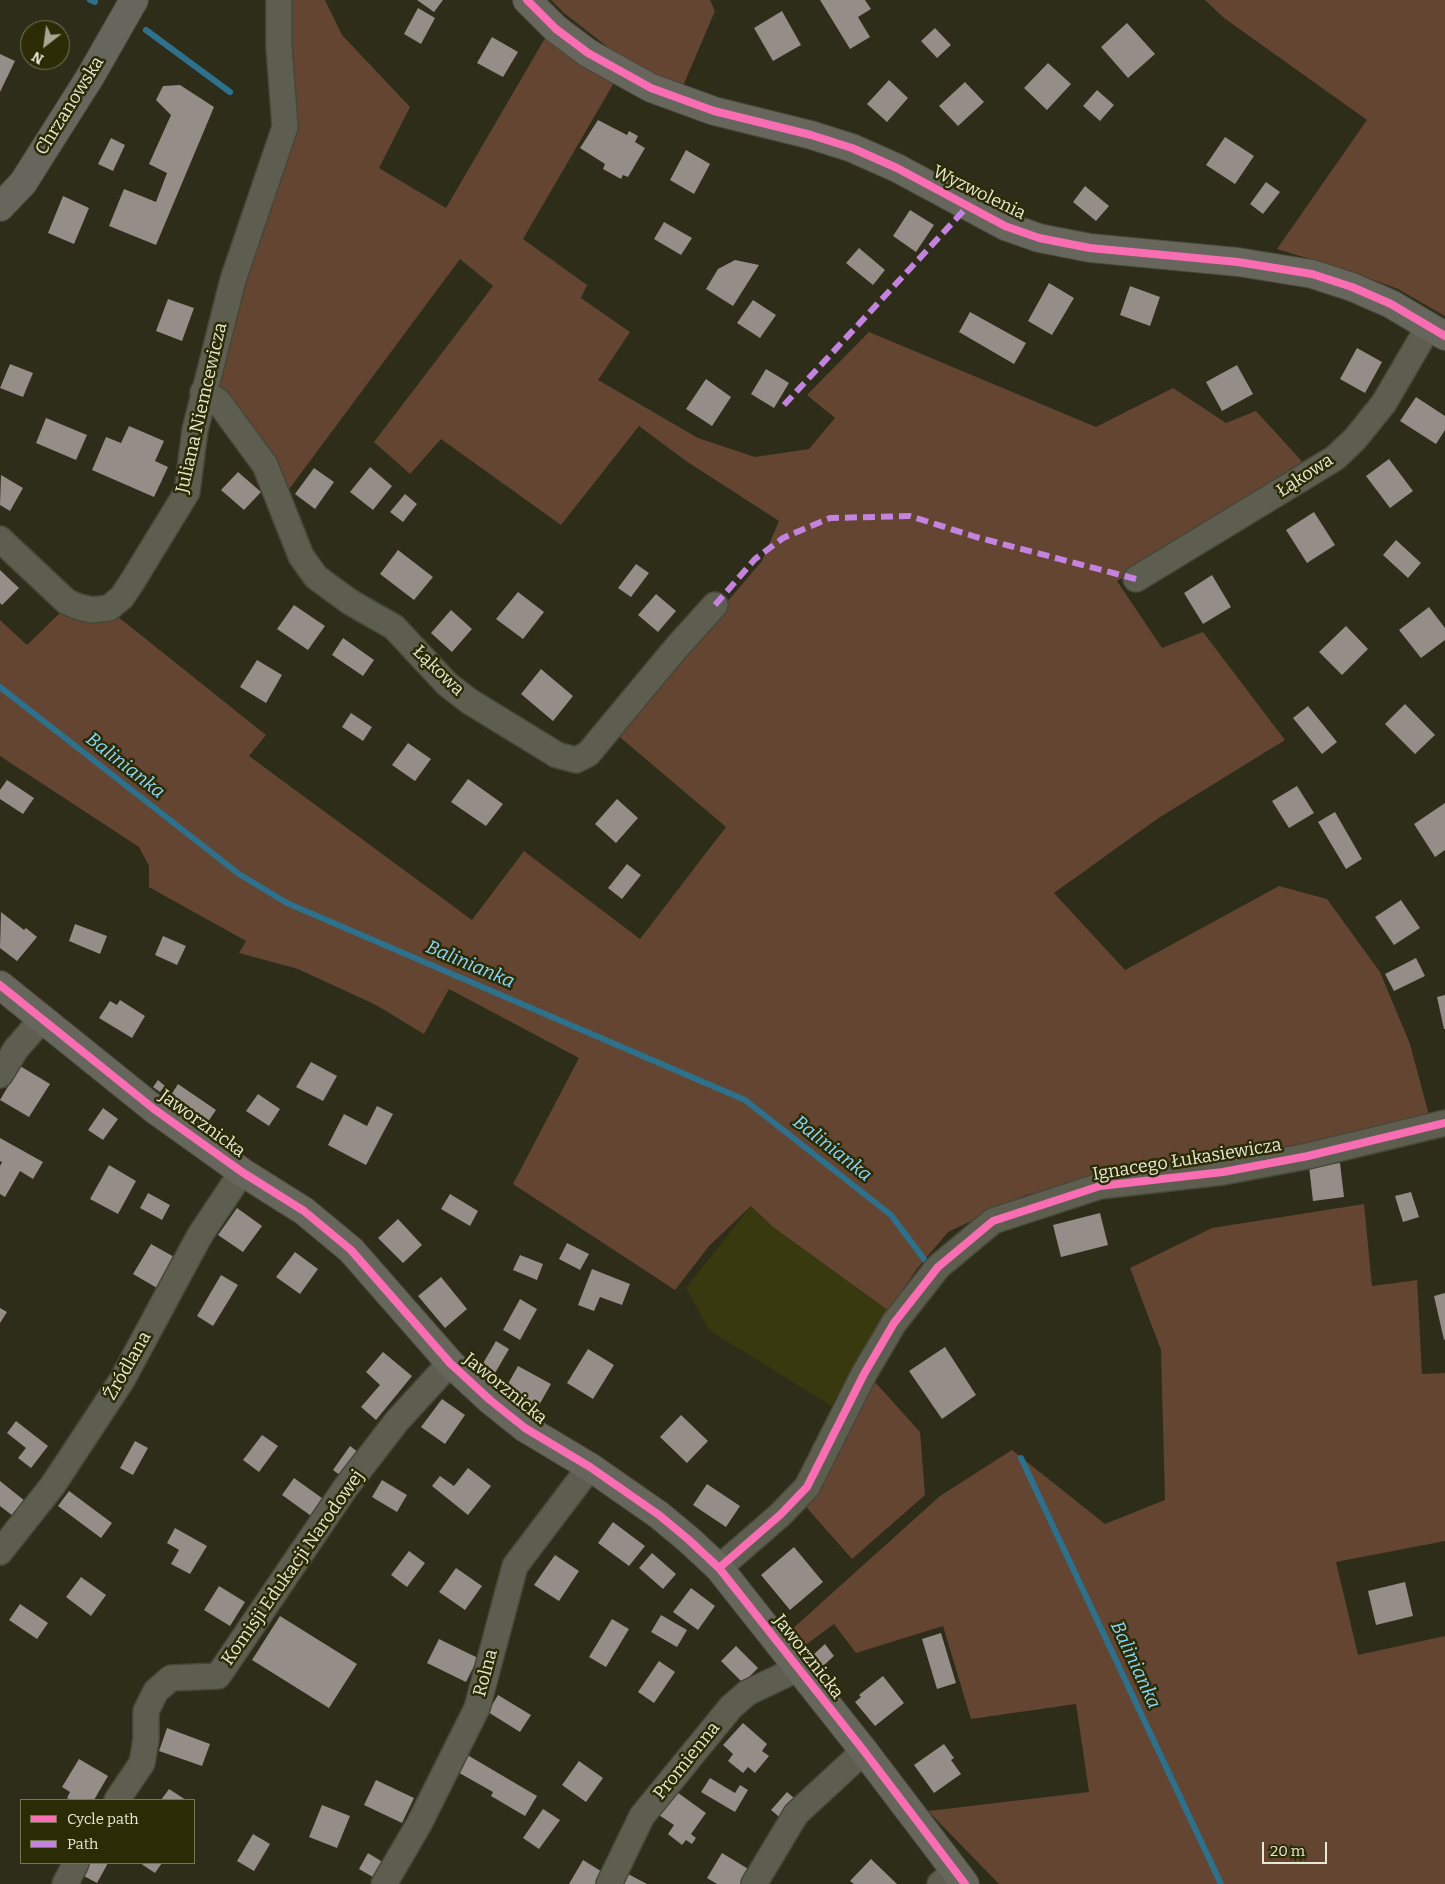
<!DOCTYPE html>
<meta charset="utf-8">
<style>
body{margin:0}
#map{position:relative;width:1445px;height:1884px;overflow:hidden;background:#2d2d19;font-family:Bitter,serif}
canvas{display:block}
.legend{position:absolute;left:20px;top:1799px;width:175px;height:65px;box-sizing:border-box;background:#2b2b06;border:1px solid #767758;margin:0;padding:6px 9px;list-style:none;font-size:15px;color:#e7e8d4}
.legend li{display:flex;align-items:center;gap:10px;height:25px}
.legend b{width:25px;border:1px solid #767758}
.north{position:absolute;left:20px;top:20px;width:50px;height:50px;box-sizing:border-box;background:#2b2b06;border:1px solid #767758;border-radius:50%;rotate:210deg;font-size:14px;font-weight:700;line-height:20px;text-align:center;color:#e7e8d4}
.north::after{content:'';display:block;margin:auto;width:18px;height:22px;background:#a6a793;clip-path:polygon(50% 0,100% 100%,50% 72%,0 100%)}
.scale{position:absolute;left:1262px;top:1842px;width:65px;height:22px;box-sizing:border-box;border:2px solid #e7e8d4;border-top:0;padding-left:6px;font-size:15px;line-height:18px;white-space:nowrap;color:#e7e8d4;-webkit-text-stroke:4px #2b2b06;paint-order:stroke}
</style>
<div id="map">
<canvas width="1445" height="1884"></canvas>
<ul class="legend">
<li><b style="height:6px;background:#f96db3"></b>Cycle path</li>
<li><b style="height:6px;background:#c483df"></b>Path</li>
</ul>
<div class="north">N</div>
<div class="scale">20 m</div>
</div>
<script>
const ctx = document.querySelector('canvas').getContext('2d');
ctx.lineJoin = 'round';
function fill(path, color) { ctx.fillStyle = color; ctx.fill(path, 'evenodd'); }
const poly = rows => new Path2D(rows.map(r => 'M' + r).join(''));
function strokePath(path, color, width, dash) { ctx.strokeStyle = color; ctx.lineWidth = width; ctx.lineCap = dash ? 'butt' : 'round'; ctx.setLineDash(dash || []); ctx.stroke(path); }
function drawText(font, color, halo, rows, align = 'center') {
  ctx.font = font + ' Bitter,serif'; ctx.lineWidth = 5; ctx.setLineDash([]); ctx.textBaseline = 'middle'; ctx.strokeStyle = halo; ctx.fillStyle = color; for (const [text, x, y, turn = 0] of rows) {
    ctx.save(); ctx.translate(x, y); ctx.rotate((+turn || 0) * Math.PI / 180); ctx.textAlign = isNaN(turn) ? turn : align; if (halo) ctx.strokeText(text, 0, 0); ctx.fillText(text, 0, 0); ctx.restore();
  }
}
fill(poly([
 [751,1206,773,1227,889,1311,831,1406,709,1330,686,1288]
]), '#39390f');
fill(poly([
 [284,0,325,0,342,35,410,107,379,168,446,208,548,33,615,81,523,239,587,285,581,298,630,332,598,380,698,438,755,457,809,449,835,418,807,395,869,332,1096,427,1173,388,1226,423,1256,411,1309,469,1117,581,1162,648,1203,632,1285,740,1157,819,1054,893,1125,970,1279,886,1327,899,1380,972,1410,1044,1430,1119,1306,1146,1147,1167,1026,1195,948,1232,916,1270,889,1311,773,1227,751,1206,709,1246,675,1290,513,1184,579,1058,449,989,424,1034,376,1005,298,969,239,953,246,941,149,887,149,866,139,847,0,756,0,620,27,645,66,607,112,612,266,735,249,756,472,920,524,851,640,939,726,827,615,733,762,561,779,521,686,461,639,426,561,525,441,439,410,474,374,442,493,286,460,259,287,492,228,395,213,377,279,179],
 [551,0,710,0,715,11,683,86,627,62,564,13],
 [1205,0,1445,0,1445,316,1398,289,1352,272,1277,249,1367,120,1224,18],
 [1364,1204,1372,1286,1417,1280,1422,1374,1445,1373,1445,1541,1336,1562,1358,1655,1445,1636,1445,1884,999,1884,928,1811,1089,1792,1076,1704,971,1719,943,1626,856,1653,834,1624,803,1647,789,1632,940,1496,1012,1450,1105,1524,1165,1500,1161,1350,1130,1268,1212,1228],
 [875,1382,920,1432,925,1495,852,1559,807,1508]
]), '#634532');
strokePath(poly([
 [90,0,95,2],
 [146,30,230,92],
 [0,687,239,874,287,903,745,1100,891,1215,927,1263],
 [1021,1458,1221,1884]
]), '#2d718c', 6);
fill(poly([
 [417,0,443,0,434,12],
 [820,0,865,0,871,9,858,17,870,37,850,49],
 [418,8,435,18,421,44,404,34],
 [782,11,801,45,773,61,754,28],
 [1127,23,1155,54,1128,78,1101,47],
 [935,28,951,45,937,58,921,41],
 [492,37,518,52,503,77,477,63],
 [0,54,15,61,0,92],
 [1048,63,1071,84,1047,110,1024,88],
 [889,80,908,98,887,122,867,104],
 [965,82,984,102,958,126,939,106],
 [180,85,214,107,156,245,109,226,124,189,156,202,167,173,149,164,171,115,156,100,163,86],
 [1097,90,1114,105,1100,121,1083,106],
 [598,120,627,135,629,131,638,136,635,142,645,148,628,177,623,175,621,179,603,169,605,164,580,148],
 [1225,137,1254,156,1235,184,1206,165],
 [111,138,125,145,113,171,98,164],
 [686,150,710,164,694,194,670,180],
 [1266,182,1280,192,1263,214,1250,204],
 [1085,186,1109,206,1096,221,1073,202],
 [63,196,89,208,74,244,48,233],
 [910,210,934,225,916,252,893,236],
 [664,222,692,238,681,255,654,239],
 [859,248,885,270,873,285,846,263],
 [735,260,759,265,733,306,706,289,718,269],
 [1049,283,1074,298,1052,335,1028,321],
 [1130,286,1160,297,1150,326,1120,315],
 [168,299,194,308,182,341,156,331],
 [753,300,776,315,760,338,737,323],
 [970,312,1026,343,1014,364,959,332],
 [1357,348,1382,362,1365,393,1340,379],
 [10,364,33,373,23,397,0,388],
 [1237,365,1253,394,1222,411,1206,382],
 [766,369,789,383,774,408,751,394],
 [706,379,731,397,712,426,686,409],
 [1416,397,1445,416,1445,430,1436,444,1400,421],
 [46,418,87,435,76,460,36,443],
 [129,426,164,441,155,461,168,467,154,497,92,470,106,437,121,443],
 [1389,459,1413,491,1390,508,1366,476],
 [370,467,392,486,373,510,350,492],
 [314,468,334,482,315,509,295,494],
 [238,472,261,492,244,510,221,490],
 [1,475,23,488,10,511,0,505],
 [405,494,417,504,403,522,390,512],
 [1314,512,1335,545,1307,563,1286,530],
 [1396,540,1421,563,1408,578,1383,555],
 [398,550,433,577,414,600,380,574],
 [636,564,649,573,631,597,618,588],
 [0,570,19,588,2,605,0,603],
 [1212,575,1231,607,1203,624,1184,593],
 [518,592,544,612,523,639,496,619],
 [656,594,676,611,658,632,638,615],
 [294,605,325,626,308,650,277,629],
 [1429,607,1445,628,1445,640,1421,658,1399,630],
 [451,610,472,629,452,652,431,633],
 [1346,626,1368,649,1342,675,1319,652],
 [343,638,374,660,363,676,332,655],
 [257,660,282,675,266,703,240,687],
 [541,669,573,696,553,721,521,694],
 [1405,704,1435,735,1415,754,1385,724],
 [1308,706,1337,742,1322,754,1293,718],
 [351,713,372,727,363,741,342,727],
 [408,743,431,759,415,781,392,765],
 [468,779,503,804,486,826,451,802],
 [7,780,34,798,23,814,0,799,0,790],
 [1297,786,1314,813,1289,828,1272,801],
 [617,799,638,818,616,843,595,824],
 [1445,803,1445,850,1435,857,1414,824],
 [1335,812,1362,859,1346,869,1318,822],
 [627,864,641,875,622,899,608,888],
 [1401,900,1420,928,1394,945,1375,917],
 [1,912,24,930,26,928,37,937,17,961,0,948],
 [75,924,107,936,100,954,69,941],
 [163,936,186,946,177,965,155,955],
 [1416,958,1425,976,1394,991,1385,974],
 [1445,995,1445,1029,1444,1029,1437,997],
 [120,1000,145,1016,132,1038,99,1018,110,1001,117,1005],
 [311,1062,337,1076,323,1101,296,1087],
 [20,1066,50,1084,29,1117,0,1100],
 [158,1080,165,1086,160,1092,153,1087],
 [178,1084,216,1110,205,1126,168,1100],
 [258,1094,280,1109,269,1126,246,1111],
 [377,1106,393,1114,366,1165,328,1145,344,1114,367,1126],
 [103,1108,118,1119,103,1140,88,1130],
 [0,1138,43,1162,33,1179,20,1171,5,1197,0,1194,0,1166,2,1162,0,1161],
 [1340,1163,1344,1197,1313,1201,1309,1166],
 [109,1165,136,1181,118,1214,90,1199],
 [1411,1192,1419,1217,1403,1222,1395,1196],
 [148,1193,170,1205,162,1220,140,1208],
 [450,1194,478,1211,470,1226,441,1209],
 [237,1208,262,1226,243,1252,218,1235],
 [1100,1213,1108,1245,1061,1257,1053,1225],
 [398,1219,422,1245,403,1263,378,1238],
 [567,1243,589,1254,580,1270,559,1259],
 [151,1244,176,1258,157,1288,133,1274],
 [295,1252,318,1269,300,1294,276,1277],
 [520,1255,543,1264,537,1280,513,1270],
 [592,1269,630,1284,622,1305,600,1297,594,1311,578,1305],
 [221,1275,238,1285,213,1326,197,1316],
 [441,1277,467,1309,445,1328,418,1296],
 [1445,1293,1445,1339,1444,1340,1434,1296],
 [520,1299,537,1309,520,1340,503,1330],
 [0,1308,7,1312,0,1323],
 [496,1341,509,1349,495,1373,482,1365],
 [945,1347,976,1395,942,1419,909,1371],
 [588,1349,614,1365,593,1399,567,1383],
 [383,1352,412,1376,376,1420,361,1407,380,1385,366,1372],
 [518,1366,551,1384,538,1407,505,1389],
 [442,1399,465,1415,445,1444,421,1427],
 [681,1415,708,1441,687,1463,660,1437],
 [16,1421,48,1446,31,1468,18,1458,26,1448,7,1433],
 [262,1435,278,1446,259,1472,243,1460],
 [135,1441,148,1448,133,1475,120,1468],
 [350,1446,362,1455,345,1479,333,1470],
 [468,1468,491,1486,468,1515,432,1486,440,1476,454,1486],
 [294,1478,326,1501,314,1518,282,1495],
 [382,1480,407,1495,397,1512,372,1497],
 [0,1481,25,1501,13,1516,0,1506],
 [707,1484,740,1506,726,1527,693,1505],
 [69,1491,112,1523,101,1538,58,1506],
 [613,1522,645,1546,629,1566,598,1543],
 [175,1528,207,1546,190,1574,171,1564,179,1550,167,1543],
 [794,1547,823,1582,790,1610,761,1575],
 [409,1551,425,1563,407,1587,391,1575],
 [652,1553,676,1574,663,1589,639,1568],
 [555,1555,579,1571,559,1601,534,1585],
 [456,1568,482,1586,465,1610,439,1592],
 [81,1577,106,1595,91,1616,66,1597],
 [1405,1582,1413,1616,1376,1625,1368,1591],
 [219,1586,245,1602,230,1626,204,1610],
 [691,1588,715,1606,698,1630,673,1612],
 [20,1604,48,1623,37,1639,9,1620],
 [661,1615,687,1630,677,1647,651,1632],
 [280,1616,357,1664,329,1708,252,1660],
 [612,1619,629,1629,606,1667,589,1657],
 [941,1633,956,1683,937,1689,922,1639],
 [439,1639,478,1658,466,1682,427,1663],
 [825,1644,834,1656,823,1666,813,1655],
 [736,1646,758,1668,743,1683,721,1661],
 [659,1661,675,1672,654,1703,638,1692],
 [883,1676,904,1703,875,1726,855,1702,861,1697,859,1695],
 [498,1695,531,1715,520,1732,488,1712],
 [743,1723,767,1744,762,1751,769,1756,755,1773,748,1767,743,1773,728,1761,733,1754,723,1745],
 [167,1728,210,1744,202,1766,159,1751],
 [944,1744,954,1758,951,1760,961,1774,934,1793,914,1765],
 [464,1753,537,1796,525,1816,491,1796,493,1792,454,1770],
 [79,1759,108,1776,94,1800,71,1800,67,1798,70,1792,62,1787],
 [579,1761,603,1778,586,1802,562,1785],
 [710,1778,735,1793,740,1785,748,1790,735,1812,701,1792],
 [376,1780,414,1798,402,1823,364,1805],
 [169,1789,186,1800,161,1800],
 [674,1790,706,1813,691,1834,696,1838,692,1844,686,1840,682,1845,668,1834,674,1825,659,1815,663,1810,660,1809],
 [787,1792,800,1803,784,1821,771,1810],
 [322,1805,350,1816,337,1848,309,1837],
 [543,1809,560,1820,539,1849,523,1838],
 [253,1834,270,1844,254,1871,237,1861],
 [368,1853,389,1866,380,1881,359,1869],
 [722,1853,750,1870,742,1884,717,1884,707,1878],
 [871,1859,897,1884,854,1884,850,1881],
 [583,1860,604,1873,598,1884,569,1884],
 [86,1863,108,1863,97,1883,80,1874],
 [140,1863,162,1863,155,1873],
 [628,1874,647,1884,623,1884]
]), '#958d88');
const street = poly([
 [203,392,218,401,265,465,301,556,316,577,350,602,394,627,447,684,469,701,557,755,576,760,588,754,677,647,715,605],
 [0,539,67,602,79,607,92,610,109,608,122,597,132,582,187,492,195,430,233,280,285,127,279,47,279,0],
 [1136,579,1335,458,1355,439,1384,403,1429,326],
 [0,1075,16,1049,43,1018],
 [0,1552,53,1485,122,1380,200,1235,242,1172],
 [719,1568,780,1515,807,1487,864,1374,894,1323,938,1267,993,1221,1100,1186,1223,1172,1308,1156,1445,1123],
 [117,1800,142,1763,146,1739,146,1711,156,1691,171,1678,218,1676,346,1487,397,1421,450,1363],
 [65,1884,76,1863],
 [384,1884,419,1824,477,1708,515,1566,590,1467],
 [609,1884,642,1816,731,1707,747,1693,797,1669],
 [754,1884,796,1814,864,1751],
 [940,1884,955,1871]
]);
const secondary = poly([
 [527,0,556,29,588,53,651,88,714,111,811,135,852,148,897,168,1005,226,1039,238,1090,248,1238,262,1312,274,1352,287,1391,304,1445,336],
 [0,207,23,183,90,77,134,0],
 [0,985,154,1109,242,1172,304,1211,351,1250,450,1363,490,1400,525,1428,590,1467,659,1515,689,1540,719,1568,864,1751,965,1884]
]);
strokePath(street, '#474738', 28);
strokePath(secondary, '#474738', 30);
strokePath(street, '#5e5e50', 25);
strokePath(secondary, '#66665d', 28);
strokePath(poly([
 [784,405,967,207],
 [715,605,755,559,783,538,830,518,910,516,976,537,1136,579]
]), '#c483df', 6, [12, 6]);
strokePath(poly([
 [527,0,556,29,588,53,651,88,714,111,811,135,852,148,897,168,1005,226,1039,238,1090,248,1238,262,1312,274,1352,287,1391,304,1445,336],
 [0,985,154,1109,242,1172,304,1211,351,1250,450,1363,490,1400,525,1428,590,1467,659,1515,689,1540,719,1568,864,1751,965,1884],
 [719,1568,780,1515,807,1487,864,1374,894,1323,938,1267,993,1221,1100,1186,1223,1172,1308,1156,1445,1123]
]), '#f96db3', 8);
drawText('18px', '#e7e8d4', '#2b2b06', [
 ["Chrzanowska",70,106,-58],
 ["Wyzwolenia",979,193,26],
 ["Juliana Niemcewicza",202,408,-77],
 ["Łąkowa",1305,476,-33],
 ["Łąkowa",438,671,44],
 ["Jaworznicka",202,1124,36],
 ["Ignacego Łukasiewicza",1187,1160,-9],
 ["Źródlana",128,1366,-60],
 ["Jaworznicka",505,1389,39],
 ["Komisji Edukacji Narodowej",293,1568,-55],
 ["Jaworznicka",808,1657,52],
 ["Rolna",486,1673,-75],
 ["Promienna",687,1761,-51]
]);
drawText('italic 19px', '#88d8fd', '#2b2b06', [
 ["Balinianka",125,766,38],
 ["Balinianka",470,965,23],
 ["Balinianka",832,1149,38],
 ["Balinianka",1135,1665,65]
]);
</script>
